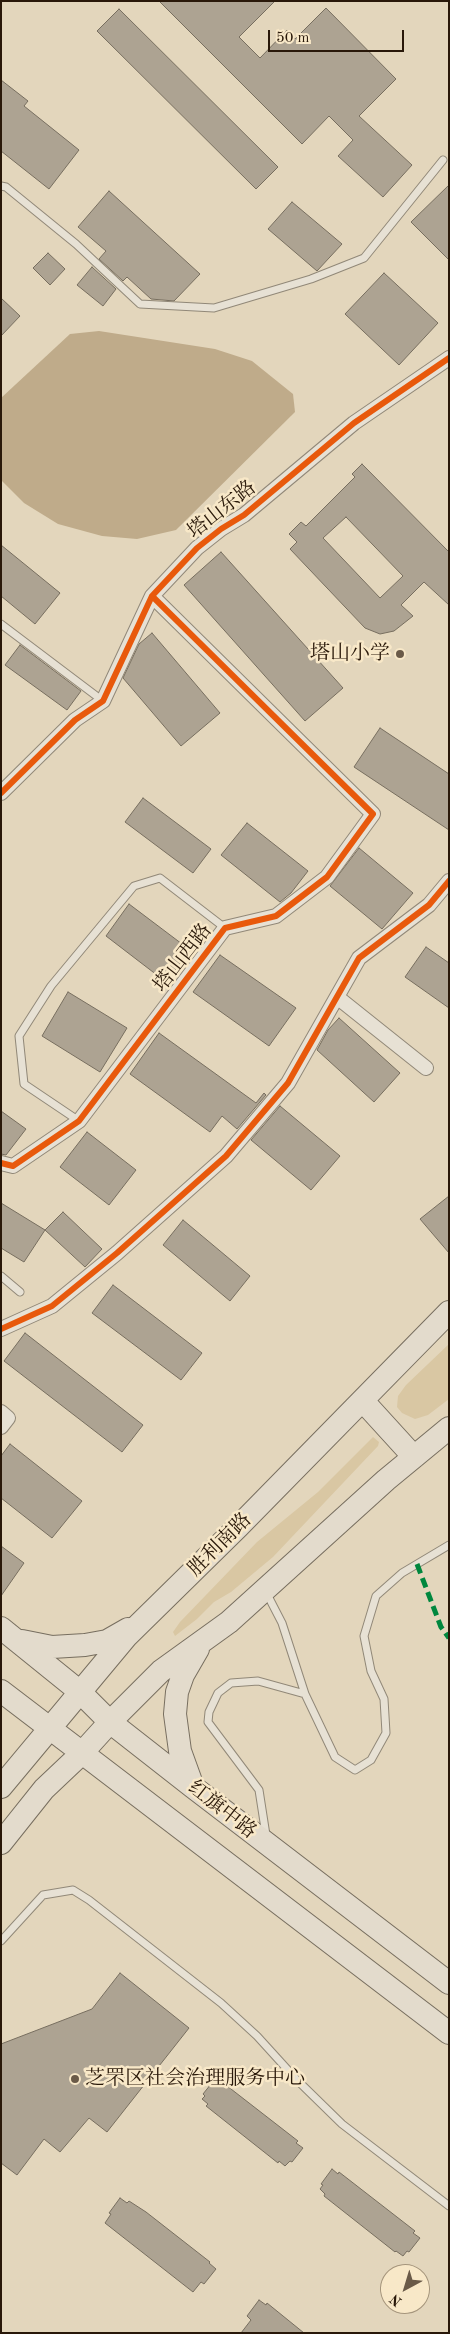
<!DOCTYPE html>
<meta charset="utf-8">
<style>
body{margin:0}
#map{position:relative;width:450px;height:2334px;overflow:hidden;background:#e3d6bc;font-family:"Old Standard TT",serif}
canvas{display:block}
.frame{position:absolute;inset:0;border:2px solid #291809;pointer-events:none}
.north{position:absolute;left:380px;top:2264px;width:50px;height:50px;box-sizing:border-box;background:#f8e8c8;border:1px solid #a5957c;border-radius:50%;rotate:219deg;font-size:14px;font-weight:700;line-height:20px;text-align:center;color:#291809}
.north::after{content:'';display:block;margin:auto;width:18px;height:22px;background:#6a5a48;clip-path:polygon(50% 0,100% 100%,50% 72%,0 100%)}
.scale{position:absolute;left:268px;top:30px;width:136px;height:22px;box-sizing:border-box;border:2px solid #291809;border-top:0;padding-left:6px;font-size:15px;line-height:18px;white-space:nowrap;color:#291809;-webkit-text-stroke:4px #f8e8c8;paint-order:stroke}
</style>
<div id="map">
<canvas width="450" height="2334"></canvas>
<div class="frame"></div>
<div class="north">N</div>
<div class="scale">50 m</div>
</div>
<script>
const ctx = document.querySelector('canvas').getContext('2d');
ctx.lineJoin = 'round';
function fill(path, color) { ctx.fillStyle = color; ctx.fill(path, 'evenodd'); }
const poly = rows => new Path2D(rows.map(r => 'M' + r).join(''));
function strokePath(path, color, width, dash) { ctx.strokeStyle = color; ctx.lineWidth = width; ctx.lineCap = dash ? 'butt' : 'round'; ctx.setLineDash(dash || []); ctx.stroke(path); }
function drawText(font, color, halo, rows, align = 'center') {
  ctx.font = font + ' "Old Standard TT","Noto Serif SC",serif'; ctx.lineWidth = 5; ctx.setLineDash([]); ctx.textBaseline = 'middle'; ctx.strokeStyle = halo; ctx.fillStyle = color; for (const [text, x, y, turn = 0] of rows) {
    ctx.save(); ctx.translate(x, y); ctx.rotate((+turn || 0) * Math.PI / 180); ctx.textAlign = isNaN(turn) ? turn : align; if (halo) ctx.strokeText(text, 0, 0); ctx.fillText(text, 0, 0); ctx.restore();
  }
}
fill(poly([
 [449,1344,449,1399,428,1415,415,1419,402,1413,397,1407,398,1396,406,1385],
 [373,1437,379,1442,378,1446,273,1557,231,1592,214,1602,197,1619,175,1636,173,1632,180,1622,257,1542,318,1492]
]), '#d9c7a3');
fill(poly([
 [99,331,215,349,252,361,293,394,295,412,176,530,137,539,102,536,58,524,24,503,1,480,1,398,70,334]
]), '#bfab8a');
const building = poly([
 [159,1,275,1,239,37,260,58,287,30,295,39,326,8,396,79,359,116,412,165,383,197,338,156,353,140,329,116,302,144,159,1],
 [119,9,278,167,256,189,97,31,119,9],
 [1,80,28,101,24,106,79,150,49,189,1,151,1,80],
 [449,185,449,260,411,222,449,185],
 [109,191,200,274,174,301,151,299,127,277,123,281,99,259,106,251,78,227,109,191],
 [292,202,342,244,317,271,268,229,292,202],
 [48,253,65,269,50,285,33,268,48,253],
 [92,267,116,289,103,306,77,285,92,267],
 [384,273,438,323,399,365,345,314,384,273],
 [1,298,20,316,1,336,1,298],
 [362,464,449,552,449,605,424,582,401,605,413,616,394,631,380,634,365,628,290,549,297,542,289,534,301,522,306,526,355,477,352,474,362,464],
 [346,517,403,576,380,598,323,538,346,517],
 [1,545,60,593,35,624,1,596,1,545],
 [221,552,343,688,305,721,184,585,221,552],
 [152,633,220,713,181,746,123,678,139,644,152,633],
 [20,645,81,691,67,710,5,665,20,645],
 [380,728,449,774,449,830,354,767,380,728],
 [143,798,211,849,193,873,125,822,143,798],
 [247,823,308,871,291,893,280,902,221,855,247,823],
 [359,848,413,893,382,929,330,886,359,848],
 [129,904,190,950,166,982,106,936,129,904],
 [426,947,449,963,449,1008,405,977,426,947],
 [220,955,296,1008,269,1046,193,992,220,955],
 [68,992,127,1028,100,1072,42,1036,68,992],
 [339,1018,400,1073,374,1102,317,1050,328,1030,339,1018],
 [159,1033,256,1103,264,1093,266,1095,237,1129,222,1116,210,1132,130,1074,159,1033],
 [280,1106,340,1156,311,1190,251,1140,280,1106],
 [1,1111,26,1129,6,1155,1,1154,1,1111],
 [87,1132,136,1170,109,1205,60,1167,87,1132],
 [449,1196,449,1253,420,1219,449,1196],
 [1,1203,45,1230,24,1262,1,1248,1,1203],
 [63,1212,102,1249,85,1267,45,1230,63,1212],
 [183,1220,250,1276,230,1301,163,1245,183,1220],
 [113,1285,202,1353,181,1380,92,1313,113,1285],
 [25,1333,143,1425,122,1452,4,1361,25,1333],
 [10,1444,82,1501,52,1538,1,1498,1,1456,10,1444],
 [1,1546,24,1563,1,1596,1,1546],
 [120,1973,189,2028,107,2132,89,2118,60,2152,44,2139,17,2175,1,2163,1,2044,92,2009,120,1973],
 [215,2079,221,2084,222,2082,298,2141,296,2143,303,2148,292,2162,290,2161,285,2166,279,2161,278,2163,206,2106,208,2104,202,2099,205,2096,203,2094,215,2079],
 [332,2169,338,2174,339,2172,415,2231,413,2233,420,2238,409,2252,407,2251,403,2256,396,2251,395,2252,324,2196,325,2194,320,2189,323,2185,321,2184,332,2169],
 [120,2198,127,2203,129,2201,146,2212,210,2262,209,2263,216,2269,204,2284,201,2282,193,2292,105,2223,111,2214,109,2213,120,2198],
 [259,2300,266,2305,267,2303,304,2333,241,2333,251,2320,247,2316,259,2300]
]);
fill(building, '#ada392');
strokePath(building, '#776e5f', 1);
const service = poly([
 [1,186,6,187,76,244,140,304,214,308,311,279,364,258,443,160],
 [1,624,103,701],
 [79,1121,24,1084,19,1036,51,986,134,886,160,878,225,928],
 [1,1276,20,1292],
 [266,1592,282,1623,305,1694],
 [266,1835,259,1790,208,1722,209,1712,218,1693,231,1683,258,1681,305,1694,335,1757,355,1770,371,1760,386,1733,384,1699,371,1671,364,1636,376,1596,402,1573,449,1545],
 [1,1941,43,1895,73,1890,89,1900,221,2003,257,2036,297,2080,342,2124,449,2206]
]);
const minor = poly([
 [1,793,75,720,103,701,152,596,197,548,221,529,244,515,354,423,449,358],
 [337,997,426,1068],
 [1,1163,13,1166,79,1121,225,928,276,916,327,877,373,814,152,596],
 [1,1329,52,1306,117,1253,226,1156,288,1083,359,958,429,905,449,881],
 [1,1412,8,1418,1,1427]
]);
const primary = poly([
 [363,1401,414,1457],
 [1,1628,79,1691,110,1722,193,1787,449,1983],
 [22,1641,52,1647,85,1645,107,1641,128,1629],
 [1,1691,449,2033],
 [1,1787,126,1637,238,1527,449,1312],
 [193,1787,180,1751,175,1714,177,1692,183,1675,198,1649],
 [1,1843,44,1789,81,1754,110,1722,161,1671,229,1622,386,1480,449,1428]
]);
strokePath(service, '#918878', 9);
strokePath(minor, '#918878', 16);
strokePath(primary, '#776e5f', 24);
strokePath(service, '#e7e1d4', 7);
strokePath(minor, '#e7e1d4', 14);
strokePath(primary, '#e3dbcc', 22);
strokePath(poly([
 [417,1564,441,1627,449,1638]
]), '#00873e', 5, [10, 5]);
strokePath(poly([
 [1,793,75,720,103,701,152,596,197,548,221,529,244,515,354,423,449,358],
 [1,1163,13,1166,79,1121,225,928,276,916,327,877,373,814,152,596],
 [1,1329,52,1306,117,1253,226,1156,288,1083,359,958,429,905,449,881]
]), '#e8590c', 6);
for (const [x, y, r, color] of [
 [400,654,5,"#6a5a48"],
 [75,2079,5,"#6a5a48"]
]) { const dot = new Path2D(); dot.arc(x, y, r, 0, 2 * Math.PI); ctx.fillStyle = color; ctx.fill(dot); strokePath(dot, '#f8e8c8', 2); }
drawText('20px', '#291809', '#f8e8c8', [
 ["塔山东路",222,510,-38],
 ["塔山西路",183,958,-52],
 ["胜利南路",220,1545,-45],
 ["红旗中路",222,1810,38]
]);
drawText('20px', '#291809', '#f8e8c8', [
 ["塔山小学",390,654],
 ["芝罘区社会治理服务中心",85,2079,"left"]
], 'right');
</script>
